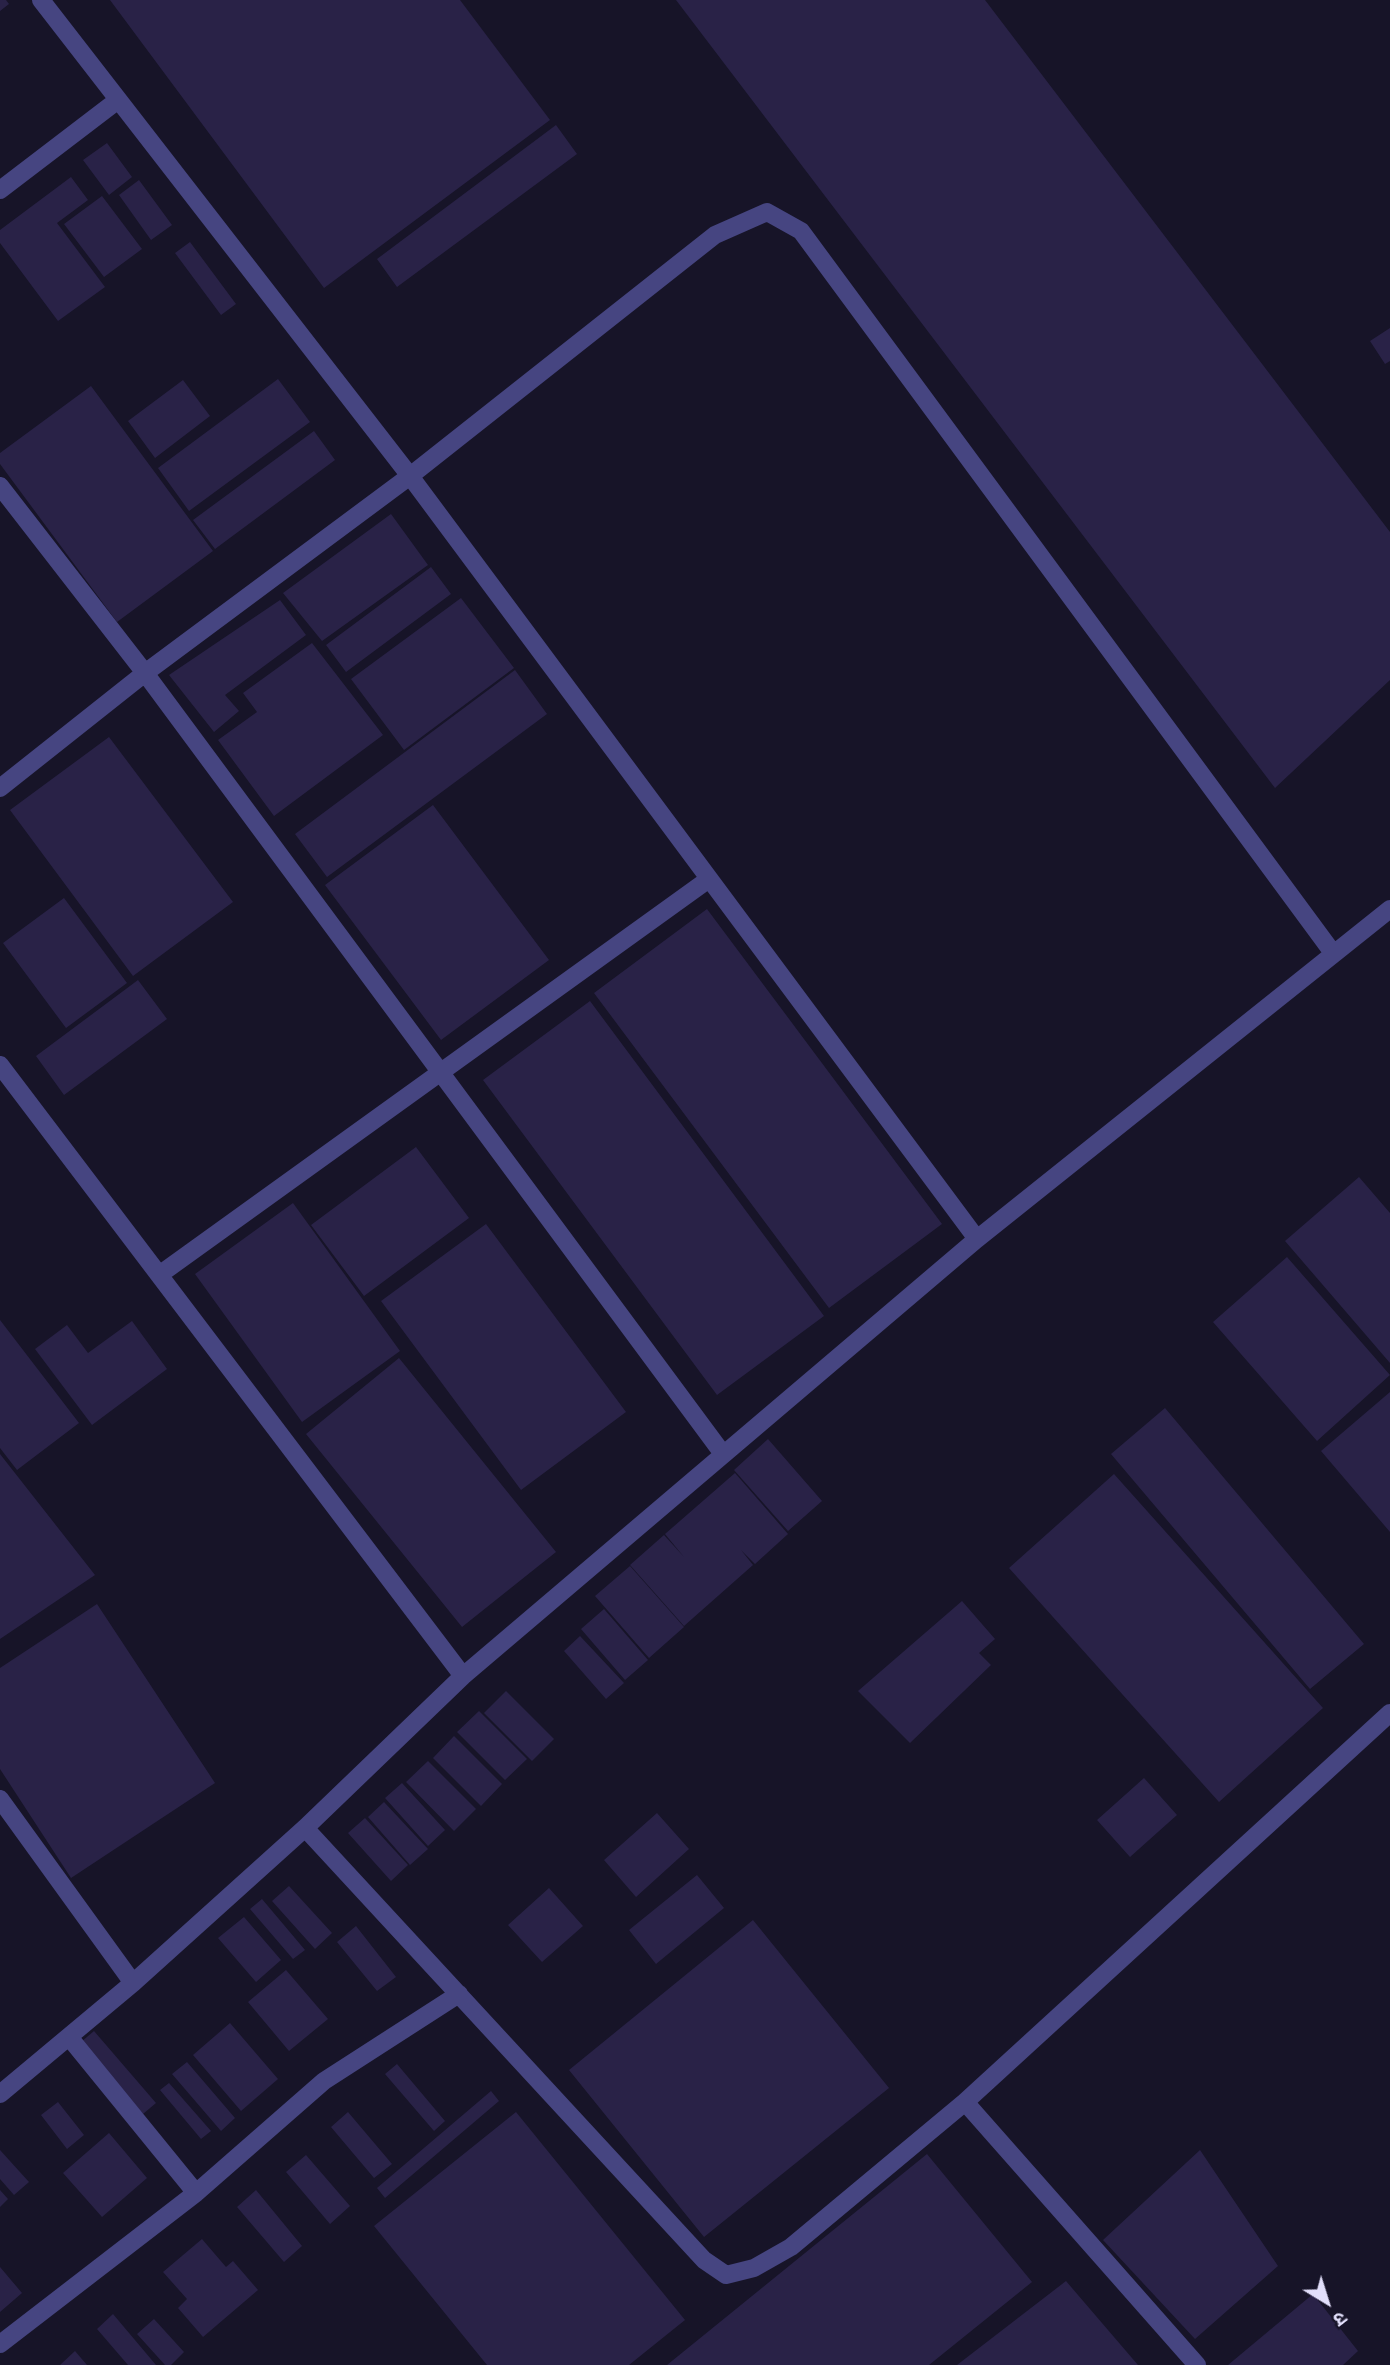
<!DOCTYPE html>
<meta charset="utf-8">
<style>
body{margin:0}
#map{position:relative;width:1390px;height:2365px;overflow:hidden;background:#171428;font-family:Montserrat,"Noto Sans Devanagari",sans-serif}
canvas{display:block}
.north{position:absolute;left:1292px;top:2267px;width:70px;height:70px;-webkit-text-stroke:5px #171428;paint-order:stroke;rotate:142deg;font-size:19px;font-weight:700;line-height:28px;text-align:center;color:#e2dffb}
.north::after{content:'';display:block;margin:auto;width:24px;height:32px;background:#e2dffb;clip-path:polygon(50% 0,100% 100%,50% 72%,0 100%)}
</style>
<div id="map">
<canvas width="1390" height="2365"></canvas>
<div class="north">उ</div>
</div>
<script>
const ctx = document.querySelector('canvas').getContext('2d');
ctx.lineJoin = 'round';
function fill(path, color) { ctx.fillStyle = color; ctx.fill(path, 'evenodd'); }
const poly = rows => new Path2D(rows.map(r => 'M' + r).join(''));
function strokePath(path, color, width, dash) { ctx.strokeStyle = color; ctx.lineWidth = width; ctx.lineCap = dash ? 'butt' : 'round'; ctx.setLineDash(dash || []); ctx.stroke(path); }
fill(poly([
 [0,0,6,0,9,4,0,11],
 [110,0,460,0,550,120,324,288],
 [676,0,985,0,1390,532,1390,680,1275,788],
 [556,125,577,154,397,287,377,259],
 [107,143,132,177,109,195,83,160],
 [71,177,88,200,57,223,105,287,58,321,0,243,0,230],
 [139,180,172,225,151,240,119,195],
 [102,196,142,249,104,277,64,224],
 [190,242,236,304,221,315,175,253],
 [1390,328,1390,361,1385,364,1370,341],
 [278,379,310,422,189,511,158,468],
 [183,380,210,416,155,458,128,421],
 [91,386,213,551,117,622,0,464,0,453],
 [314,431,335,460,215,549,193,520],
 [391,514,428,565,322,641,283,593],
 [431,567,451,594,346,672,326,645],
 [461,598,514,668,404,750,351,679],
 [280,600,306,635,225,695,239,711,214,732,169,675],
 [312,643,383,735,274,816,218,740,257,712,243,693],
 [515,670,547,714,327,877,295,834],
 [109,737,233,902,133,976,10,810],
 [433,805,549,960,441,1040,325,885],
 [64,898,127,983,66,1028,3,943],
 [707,909,942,1224,829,1308,594,993],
 [138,980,167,1019,64,1095,36,1056],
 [590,1001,824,1316,717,1395,483,1080],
 [416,1147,469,1218,364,1296,311,1225],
 [1359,1177,1390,1213,1390,1363,1285,1241],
 [293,1203,400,1351,302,1422,195,1274],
 [486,1224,626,1412,521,1490,381,1301],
 [1287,1257,1390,1375,1317,1441,1213,1322],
 [0,1320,79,1423,17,1470,0,1448],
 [132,1321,167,1369,92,1425,35,1349,67,1325,88,1353],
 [399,1358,556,1552,462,1627,306,1434],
 [1390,1392,1390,1532,1321,1451],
 [1165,1408,1364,1644,1310,1689,1111,1454],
 [768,1439,822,1501,788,1531,734,1470],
 [0,1454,95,1575,0,1639],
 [735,1473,788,1534,755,1564,741,1550,753,1565,684,1626,630,1565,664,1535,684,1557,665,1534],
 [1114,1474,1323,1708,1219,1802,1009,1568],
 [630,1566,684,1627,649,1658,595,1596],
 [962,1601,995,1639,979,1653,991,1665,910,1743,858,1691],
 [97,1604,215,1783,71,1878,0,1769,0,1668],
 [604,1609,648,1660,625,1680,581,1629],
 [580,1636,624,1683,606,1699,564,1651],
 [506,1691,554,1739,532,1761,484,1713],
 [479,1711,527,1759,505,1780,457,1732],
 [454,1736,502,1784,481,1806,433,1758],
 [428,1761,476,1809,454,1831,406,1782],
 [1144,1778,1177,1815,1130,1857,1097,1820],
 [402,1783,445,1830,428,1846,385,1798],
 [384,1802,428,1849,410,1865,368,1817],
 [657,1813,689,1849,636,1897,604,1860],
 [365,1818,408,1865,391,1881,348,1833],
 [697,1875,724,1908,656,1964,629,1930],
 [289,1886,332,1933,315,1949,272,1901],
 [549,1888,583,1926,542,1962,508,1925],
 [262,1899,305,1950,293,1959,250,1909],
 [244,1917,281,1960,256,1982,218,1938],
 [753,1920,889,2088,704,2237,569,2070],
 [356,1926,396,1977,377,1991,337,1942],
 [286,1970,328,2019,289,2051,248,2002],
 [230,2023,278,2079,241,2111,193,2055],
 [94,2031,156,2103,143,2114,81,2042],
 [187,2062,235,2118,221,2131,172,2074],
 [397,2064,445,2121,434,2131,385,2074],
 [169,2083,211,2131,201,2139,160,2090],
 [491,2091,499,2101,385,2198,377,2188],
 [58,2102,84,2135,67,2149,41,2115],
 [348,2112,392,2164,374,2178,331,2127],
 [516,2112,685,2320,629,2365,487,2365,374,2226],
 [109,2133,147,2178,102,2217,63,2173],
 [0,2150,29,2182,14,2195,0,2179],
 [1200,2150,1278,2266,1195,2339,1103,2240],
 [927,2154,1032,2282,929,2365,667,2365],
 [306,2155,350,2206,330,2224,286,2172],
 [0,2190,8,2199,0,2207],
 [256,2190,302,2246,284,2262,237,2207],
 [202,2239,226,2267,233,2261,258,2290,203,2337,178,2308,187,2299,163,2272],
 [0,2267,22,2293,0,2312],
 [1066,2281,1138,2365,957,2365],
 [1313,2294,1358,2351,1343,2365,1228,2365],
 [113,2314,156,2365,128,2365,97,2329],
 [154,2319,184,2352,171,2365,165,2365,137,2334],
 [75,2351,87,2365,60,2365]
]), '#292247');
strokePath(poly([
 [41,0,410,476,977,1239],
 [0,190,118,100],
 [0,486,145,673,723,1454],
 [0,788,145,673,410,476,715,235,767,212,801,231,1333,953],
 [0,1065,463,1676],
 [159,1275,709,879],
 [0,1799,133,1983],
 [305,1828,704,2260,726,2275,754,2268,791,2247,965,2102,1390,1713],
 [69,2037,196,2193],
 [0,2094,133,1983,305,1828,463,1676,977,1239,1390,909],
 [965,2102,1197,2365],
 [0,2344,196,2193,324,2081,459,1994]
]), '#464581', 18);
</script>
